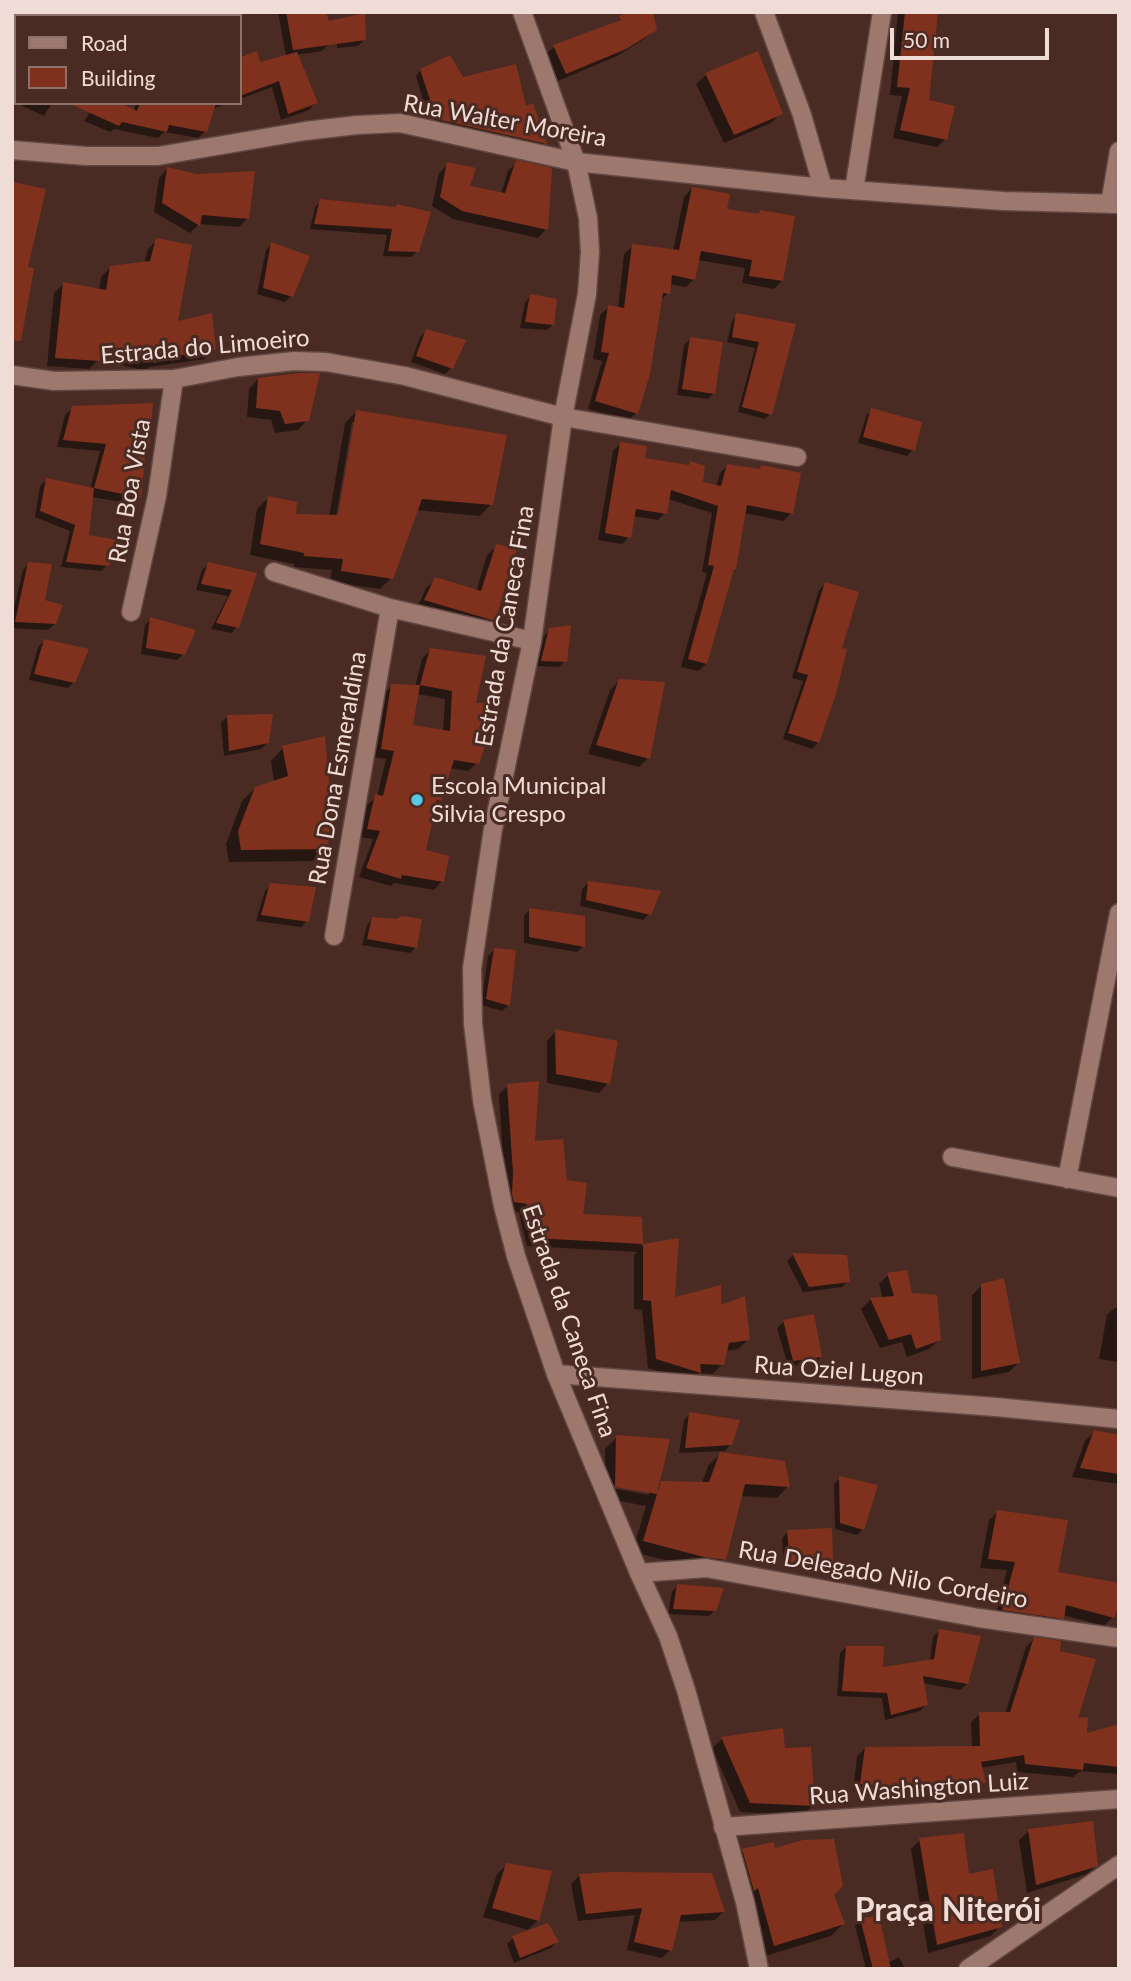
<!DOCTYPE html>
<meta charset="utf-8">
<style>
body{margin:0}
#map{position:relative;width:1131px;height:1981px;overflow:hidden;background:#4a2b23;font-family:Lato,sans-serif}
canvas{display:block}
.frame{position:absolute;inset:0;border:14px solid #f0dcd6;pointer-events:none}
.legend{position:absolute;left:14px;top:14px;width:228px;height:91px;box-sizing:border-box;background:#4a2b23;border:2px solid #8c726b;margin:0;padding:9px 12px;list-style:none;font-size:21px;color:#f0dcd6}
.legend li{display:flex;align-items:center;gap:14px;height:35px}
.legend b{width:35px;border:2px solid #8c726b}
.scale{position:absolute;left:890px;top:28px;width:159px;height:32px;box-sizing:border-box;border:4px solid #f0dcd6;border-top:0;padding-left:9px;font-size:21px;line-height:24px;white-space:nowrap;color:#f0dcd6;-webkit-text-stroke:5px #4a2b23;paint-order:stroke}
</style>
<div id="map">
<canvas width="1131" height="1981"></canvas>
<div class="frame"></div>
<ul class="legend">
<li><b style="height:9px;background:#9d786e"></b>Road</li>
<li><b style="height:19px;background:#80311d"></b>Building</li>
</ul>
<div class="scale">50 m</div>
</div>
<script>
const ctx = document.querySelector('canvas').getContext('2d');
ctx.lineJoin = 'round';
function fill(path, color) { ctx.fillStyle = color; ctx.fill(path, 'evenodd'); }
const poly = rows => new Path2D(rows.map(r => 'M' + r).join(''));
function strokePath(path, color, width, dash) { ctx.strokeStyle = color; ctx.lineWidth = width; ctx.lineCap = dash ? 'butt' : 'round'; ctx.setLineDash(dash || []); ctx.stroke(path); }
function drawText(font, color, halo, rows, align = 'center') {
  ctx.font = font + ' Lato,sans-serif'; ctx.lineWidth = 6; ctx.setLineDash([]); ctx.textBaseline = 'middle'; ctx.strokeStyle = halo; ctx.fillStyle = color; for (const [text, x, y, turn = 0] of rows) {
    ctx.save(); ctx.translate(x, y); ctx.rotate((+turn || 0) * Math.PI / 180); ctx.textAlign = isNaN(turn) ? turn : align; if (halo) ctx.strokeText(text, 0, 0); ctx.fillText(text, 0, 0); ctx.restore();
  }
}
fill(poly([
 [12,12,39,12,38,16,16,16,16,33,12,34],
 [278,12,320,12,329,44,322,51,296,55,316,102,309,110,281,120,272,87,240,99,240,55,248,56,259,64,286,56],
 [626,12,651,12,655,29,647,37,617,56,558,81,546,54,554,47,612,25,627,15],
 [898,12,936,12,927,102,946,139,937,147,893,138,902,96,890,95],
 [336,26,364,40,358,46,337,48],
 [757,53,781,113,771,123,724,143,696,84,706,75],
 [421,70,462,79,525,109,545,143,539,149,435,126,436,106,426,110,416,76],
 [20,103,52,103,44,116,20,105],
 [136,103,228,103,212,109,206,131,198,138,164,132,158,138,114,129,110,132,84,121,95,105,134,111],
 [517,162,546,229,538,238,453,219,432,206,439,173,448,164,467,187,501,194,508,171],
 [167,169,248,218,239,227,199,224,190,233,154,212,159,178],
 [692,188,725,210,757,216,761,212,782,281,774,289,742,283,745,268,698,260,694,279,686,287,669,284,668,293,660,301,636,413,628,421,588,409,602,361,593,359,600,315,609,307,618,308,624,254,633,246,673,251,684,197],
 [321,201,428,213,417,251,411,257,383,256,387,235,310,229,315,207],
 [157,240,176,323,215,350,205,359,149,367,145,371,99,359,89,369,47,366,54,293,63,284,99,291,101,277,110,268,144,264,148,249],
 [272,244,291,296,285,302,257,294,266,250],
 [531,296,553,324,547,330,520,328,525,302],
 [737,315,794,325,770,414,765,419,738,412,755,348,727,342,732,321],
 [426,331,451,368,445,374,411,362,420,337],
 [690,339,714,393,708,399,677,395,684,345],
 [258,379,307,420,298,430,275,433,271,420,247,417,249,389],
 [73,408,148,447,144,450,139,497,132,504,92,497,87,537,107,565,101,571,61,567,70,531,35,517,40,486,46,480,90,489,100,451,57,447,65,415],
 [872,410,913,450,907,456,858,443,866,416],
 [356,412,491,504,480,516,416,510,391,578,380,589,330,582,332,570,294,567,294,564,250,555,257,509,268,498,294,516,329,517,345,423],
 [352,422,356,422,338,524,335,523],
 [621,443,643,459,687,466,691,463,701,483,716,486,720,473,727,466,757,471,761,467,791,513,784,521,744,513,731,572,706,664,698,671,681,667,707,573,702,572,712,513,668,499,665,513,658,520,633,516,629,537,622,544,598,540,613,451],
 [497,546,494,620,484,629,416,610,426,588,436,579,476,592,487,555],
 [29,563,55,624,48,630,12,628,12,616,23,570],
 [208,564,254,575,237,627,231,633,211,629,228,596,196,590,202,570],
 [825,584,840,649,818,743,812,749,783,739,803,681,792,678,819,590],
 [151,619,183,654,177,660,141,654,145,625],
 [550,630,565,661,559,667,536,666,544,636],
 [44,641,74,682,68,688,29,680,38,647],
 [430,650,473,704,477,763,468,771,449,768,440,800,434,806,424,852,442,881,434,890,394,883,391,886,359,877,373,839,360,837,367,805,377,797,386,759,373,757,383,694,392,686,415,687,422,659],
 [417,694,445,699,443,731,411,726],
 [620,680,648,758,639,767,588,754,610,690],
 [227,717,267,743,261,749,224,756,221,723],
 [283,748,326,848,313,861,229,862,226,844,242,801,255,788,274,782,271,761],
 [588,883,649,914,643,920,580,906,582,889],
 [271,885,307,921,301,927,256,921,265,891],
 [529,910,583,946,577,952,524,943,524,916],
 [373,918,416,947,410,953,362,945,367,925],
 [494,950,514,951,508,1006,502,1011,481,1005,488,956],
 [556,1031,608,1083,599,1093,547,1083,547,1041],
 [508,1086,533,1143,565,1182,581,1215,640,1219,641,1246,678,1240,673,1300,719,1307,748,1340,738,1349,725,1351,722,1364,713,1374,699,1373,690,1382,648,1368,642,1310,634,1309,634,1256,637,1252,527,1246,519,1212,506,1210,499,1094],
 [793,1255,848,1281,842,1287,803,1292,787,1261],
 [888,1275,910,1294,939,1340,929,1349,907,1357,902,1342,880,1348,861,1309,870,1300,883,1299,879,1284],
 [982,1285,1018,1363,1009,1372,972,1379,972,1295],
 [1114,1308,1119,1308,1119,1362,1099,1359,1107,1315],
 [812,1316,821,1357,815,1363,788,1366,777,1328,783,1322],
 [690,1414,731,1444,725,1451,679,1453,684,1420],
 [1094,1432,1119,1437,1119,1484,1072,1477,1085,1441],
 [617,1437,657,1487,661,1482,702,1483,708,1466,720,1454,788,1486,777,1498,740,1496,724,1559,713,1571,632,1552,646,1506,605,1498,605,1449],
 [607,1484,649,1491,649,1495,607,1487],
 [840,1478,863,1529,857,1535,835,1529,834,1484],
 [998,1512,1056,1573,1113,1617,1104,1626,1063,1615,1054,1627,995,1618,1007,1570,980,1568,989,1520],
 [788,1532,832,1561,825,1567,784,1568,782,1538],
 [678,1585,715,1610,709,1616,668,1614,672,1592],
 [939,1631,967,1684,960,1690,922,1683,926,1705,920,1711,885,1720,882,1698,837,1696,840,1653,846,1647,881,1669,930,1661,933,1637],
 [1034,1639,1085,1735,1119,1726,1119,1774,1080,1771,1073,1777,1017,1772,1016,1762,980,1768,984,1782,976,1790,927,1792,924,1796,853,1792,857,1757,865,1748,972,1748,971,1722,980,1714,1005,1714,1026,1647],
 [781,1730,784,1749,813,1805,803,1815,740,1812,712,1748,722,1739],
 [1029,1831,1096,1865,1087,1874,1027,1893,1019,1840],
 [920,1840,967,1876,1000,1926,991,1936,928,1953,911,1849],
 [774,1850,832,1895,843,1924,831,1936,762,1957,731,1863,743,1851],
 [507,1864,550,1872,537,1921,528,1930,483,1917,497,1874],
 [579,1876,723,1912,715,1920,677,1922,670,1950,662,1958,627,1950,635,1915,578,1921,571,1884],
 [861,1920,888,1963,899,1957,905,1969,866,1969,855,1926],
 [513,1938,557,1942,551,1948,514,1963,507,1944]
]), '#0007');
fill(poly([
 [286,12,326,12,329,21,365,13,366,40,293,50],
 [628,12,653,12,657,30,626,49,566,74,553,45,621,20,619,16],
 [905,12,938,12,929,100,955,106,947,140,900,130,910,88,897,87],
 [257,51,260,62,297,52,318,103,288,114,279,81,240,96,240,57],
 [758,51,783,114,734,135,705,73],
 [450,55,463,77,516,64,526,106,533,103,547,144,440,120,441,102,432,106,420,69],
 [68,103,120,103,137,111,140,103,216,103,207,132,169,125,167,132,122,122,119,126],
 [516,160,552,168,548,230,462,211,440,197,447,162,476,168,470,186,505,193],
 [167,167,197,174,255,171,249,219,202,215,200,226,162,203],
 [12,182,46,189,28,267,34,268,21,341,12,340],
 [692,187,730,194,727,209,759,214,760,210,795,216,783,281,749,276,752,260,701,251,695,280,672,275,670,294,663,293,650,374,638,414,595,401,609,353,601,352,608,305,624,308,632,244,679,250],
 [320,199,396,207,397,204,431,212,419,252,388,251,392,229,314,224],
 [156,238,192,245,178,321,212,313,216,350,156,359,156,363,101,348,100,361,55,358,63,282,106,290,110,266,150,261],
 [271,242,310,256,293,297,263,288],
 [530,294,557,299,554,325,525,322],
 [736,313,796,324,772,415,742,407,759,342,732,337],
 [426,329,466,340,453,369,416,356],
 [690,337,723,342,715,394,682,389],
 [301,373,320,373,309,421,285,424,280,411,256,408,258,378],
 [153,403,149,448,146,447,141,498,94,488,106,444,63,440,72,406],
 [871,408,922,422,915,451,863,437],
 [356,410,507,435,493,505,422,499,393,579,341,571,343,559,304,556,304,553,260,544,268,496,297,502,296,514,338,515],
 [620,442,647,446,645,458,689,465,690,461,705,466,703,482,721,486,727,464,760,469,761,465,801,473,793,514,747,505,736,569,734,569,707,664,688,659,714,566,708,565,718,506,671,490,667,514,636,509,631,538,605,533],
 [46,478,94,488,89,535,117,540,109,566,66,562,75,525,40,511],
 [496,544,517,548,495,621,424,600,435,577,481,591],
 [28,562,52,564,45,600,63,605,56,624,15,622],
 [208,562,257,573,239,628,216,623,232,590,201,584],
 [825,582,859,592,842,648,847,649,836,694,819,743,788,733,808,675,797,672],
 [150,617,196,630,185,655,146,648],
 [571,625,567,662,541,661,549,628],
 [44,639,89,649,75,683,34,674],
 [430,648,486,656,476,703,485,703,484,736,488,737,479,764,454,760,441,801,437,800,426,850,449,856,444,882,402,875,401,879,366,868,380,831,367,829,375,794,383,796,394,751,381,749,391,684,420,685],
 [420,685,452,691,450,731,413,725],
 [619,679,665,682,650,759,596,745],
 [273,714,269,743,229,751,227,715],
 [325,736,331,806,328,849,241,850,238,831,255,787,288,776,282,746],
 [588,881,661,891,651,915,586,900],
 [270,883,316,887,309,922,261,915],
 [529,908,585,916,585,947,529,937],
 [402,916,422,919,417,948,367,939,372,917,396,919],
 [494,948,516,950,510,1006,486,999],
 [555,1029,618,1041,610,1084,556,1074],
 [539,1081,535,1141,563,1139,567,1180,587,1183,583,1214,642,1217,643,1244,534,1238,527,1204,514,1202,512,1194,513,1173,507,1084],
 [679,1238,675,1297,721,1285,721,1305,745,1296,750,1340,729,1343,724,1365,700,1364,701,1373,656,1359,651,1301,643,1300,643,1244],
 [792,1253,847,1255,850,1282,809,1287],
 [907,1270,912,1293,937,1295,941,1340,916,1349,911,1334,889,1340,870,1298,894,1296,887,1273],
 [1004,1278,1020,1363,981,1371,981,1284],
 [814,1314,822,1357,793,1361,783,1320],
 [689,1412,740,1420,732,1445,685,1448],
 [1094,1430,1119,1435,1119,1474,1080,1468],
 [616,1435,670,1439,657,1494,615,1487],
 [720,1452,785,1461,790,1487,745,1484,726,1560,704,1557,643,1541,661,1481,709,1482],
 [839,1476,878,1485,864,1530,840,1523],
 [997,1510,1068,1520,1058,1572,1119,1583,1119,1605,1114,1618,1066,1605,1064,1619,1002,1610,1015,1562,988,1559],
 [832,1528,833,1561,790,1563,787,1530],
 [677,1584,724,1588,716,1611,673,1609],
 [939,1629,981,1636,968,1684,923,1676,928,1705,891,1715,887,1693,842,1691,846,1646,884,1646,883,1667,934,1659],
 [1034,1637,1061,1641,1060,1651,1096,1659,1078,1718,1088,1717,1087,1733,1119,1724,1119,1767,1084,1763,1083,1770,1025,1764,1024,1755,981,1762,986,1783,933,1785,933,1789,860,1784,865,1747,980,1746,979,1712,1010,1712],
 [783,1728,785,1748,811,1747,815,1806,750,1803,721,1737],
 [1093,1821,1098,1866,1036,1885,1028,1829],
 [964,1833,969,1874,993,1869,1002,1927,937,1945,919,1838],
 [834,1839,843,1886,834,1895,845,1924,774,1946,758,1888,754,1891,742,1849,774,1842,775,1848,803,1840],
 [506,1863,552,1871,539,1921,492,1908],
 [609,1872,712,1873,725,1912,681,1915,672,1951,634,1942,642,1908,586,1914,579,1874],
 [879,1916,891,1969,873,1969,860,1918],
 [548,1923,559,1942,520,1958,512,1936]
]), '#80311d');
const minor = poly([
 [764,12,802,115,823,188],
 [12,150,86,156,158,156,305,131,357,125,400,123,576,162,823,188,1003,201,1119,204],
 [854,190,882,12],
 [1110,204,1119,151],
 [563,417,797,457],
 [274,572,390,608,532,641],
 [131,612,157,496,174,379],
 [334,936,390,608],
 [952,1157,1119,1188],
 [1067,1179,1119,913],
 [556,1374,996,1407,1119,1419],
 [639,1573,706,1568,979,1618,1119,1638],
 [723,1827,1119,1799]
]);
const tertiary = poly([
 [522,12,576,162,588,218,590,252,587,294,563,417,532,641,493,829,472,968,473,1024,482,1100,503,1206,516,1256,556,1374,639,1573,668,1636,686,1690,745,1902,759,1969],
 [12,375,54,381,174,379,238,367,294,361,326,362,405,376,563,417],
 [968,1969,1119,1865]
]);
strokePath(minor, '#614741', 21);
strokePath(tertiary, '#614741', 21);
strokePath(minor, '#9d786e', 18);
strokePath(tertiary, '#9d786e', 18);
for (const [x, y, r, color] of [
 [417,800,7,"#58c9e3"]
]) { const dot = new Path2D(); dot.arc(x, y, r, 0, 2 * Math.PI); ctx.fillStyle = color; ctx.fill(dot); strokePath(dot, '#4a2b23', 2.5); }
drawText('24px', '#f0dcd6', '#4a2b23', [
 ["Rua Walter Moreira",505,121,10],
 ["Estrada do Limoeiro",205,347,-5],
 ["Rua Boa Vista",130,491,-80],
 ["Estrada da Caneca Fina",505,626,-80],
 ["Rua Dona Esmeraldina",338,768,-80],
 ["Estrada da Caneca Fina",569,1321,71],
 ["Rua Oziel Lugon",839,1371,4],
 ["Rua Delegado Nilo Cordeiro",883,1575,10],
 ["Rua Washington Luiz",919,1789,-4]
]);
drawText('24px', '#f0dcd6', '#4a2b23', [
 ["Escola Municipal",431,786],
 ["Silvia Crespo",431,814]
], 'left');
drawText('bold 32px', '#f0dcd6', '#4a2b23', [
 ["Praça Niterói",948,1911]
]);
</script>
